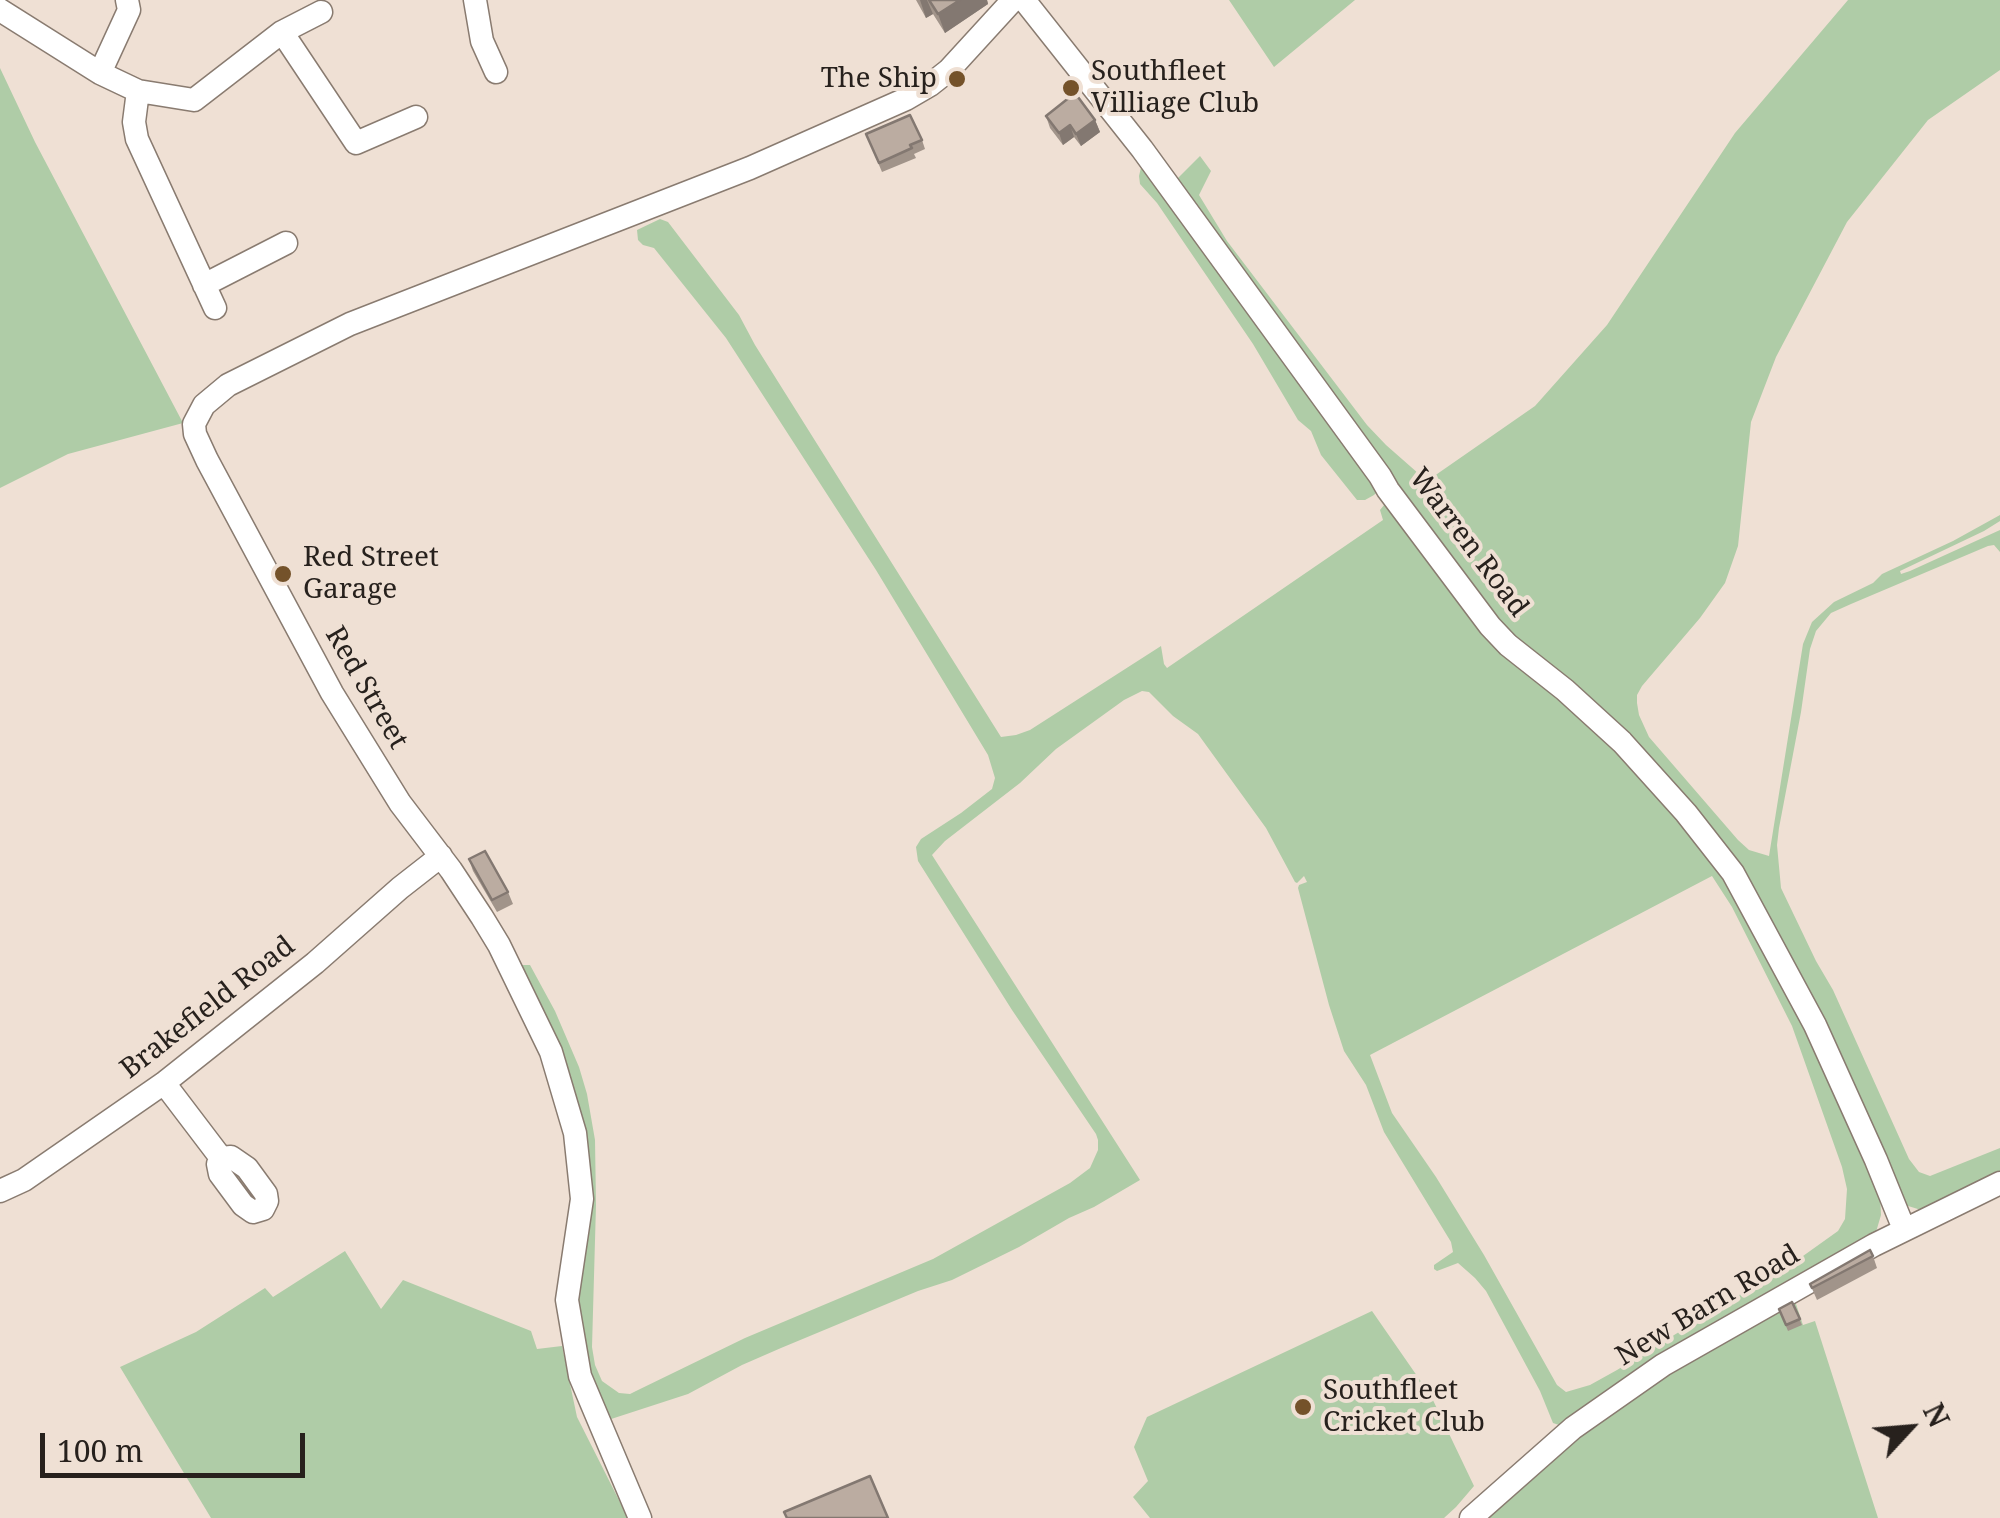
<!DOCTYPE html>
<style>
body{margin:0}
#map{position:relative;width:2000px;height:1518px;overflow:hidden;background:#efe0d4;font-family:"Noto Serif",serif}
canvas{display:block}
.north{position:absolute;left:1860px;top:1378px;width:100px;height:100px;-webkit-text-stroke:8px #efe0d4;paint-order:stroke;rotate:64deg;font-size:28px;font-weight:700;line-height:40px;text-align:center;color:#27211d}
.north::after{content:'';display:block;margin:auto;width:35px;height:45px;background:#27211d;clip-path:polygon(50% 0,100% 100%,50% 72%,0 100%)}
.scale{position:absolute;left:40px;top:1433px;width:265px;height:45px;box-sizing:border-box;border:5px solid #27211d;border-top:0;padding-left:12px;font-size:30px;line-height:35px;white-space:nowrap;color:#27211d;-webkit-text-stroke:8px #efe0d4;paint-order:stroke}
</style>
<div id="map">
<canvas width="2000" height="1518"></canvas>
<div class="north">N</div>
<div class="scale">100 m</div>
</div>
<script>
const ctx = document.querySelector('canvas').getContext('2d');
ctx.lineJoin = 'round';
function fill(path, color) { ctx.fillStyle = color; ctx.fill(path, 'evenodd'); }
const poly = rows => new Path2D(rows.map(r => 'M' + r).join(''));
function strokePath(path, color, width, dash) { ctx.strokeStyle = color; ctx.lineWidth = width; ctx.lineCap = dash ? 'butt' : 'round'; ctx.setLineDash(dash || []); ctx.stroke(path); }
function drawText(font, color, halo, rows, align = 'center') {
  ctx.font = font + ' "Noto Serif",serif'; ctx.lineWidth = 8; ctx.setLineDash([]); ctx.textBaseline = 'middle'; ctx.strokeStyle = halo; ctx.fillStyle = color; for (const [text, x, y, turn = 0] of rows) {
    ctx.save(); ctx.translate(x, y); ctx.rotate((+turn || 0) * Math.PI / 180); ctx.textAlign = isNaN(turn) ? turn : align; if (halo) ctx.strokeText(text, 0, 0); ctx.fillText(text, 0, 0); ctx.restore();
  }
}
fill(poly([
 [1229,0,1355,0,1274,67],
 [1848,0,2000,0,2000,70,1928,120,1847,222,1776,357,1751,422,1738,546,1725,583,1700,618,1642,686,1637,695,1637,703,1639,715,1649,737,1738,840,1749,850,1769,856,1803,644,1812,622,1834,602,1873,583,1882,574,1953,541,2000,515,2000,521,1984,531,1900,571,1901,574,1910,571,2000,530,2000,552,1994,545,1988,546,1851,604,1831,613,1816,631,1810,649,1801,712,1779,828,1777,845,1781,888,1816,961,1833,990,1909,1159,1919,1172,1930,1176,2000,1148,2000,1175,1921,1210,1905,1205,1741,874,1504,637,1173,183,1200,156,1211,171,1199,195,1227,241,1367,425,1386,445,1427,481,1535,406,1607,325,1735,133],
 [0,68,35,142,183,423,68,454,0,488],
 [1143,159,1378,491,1374,495,1365,500,1357,500,1321,455,1311,431,1298,420,1253,344,1157,203,1140,184,1139,176],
 [660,219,668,222,739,315,755,345,1001,737,1016,735,1030,730,1161,646,1164,664,1167,668,1383,520,1380,510,1389,499,1491,633,1607,732,1751,912,1880,1193,1881,1215,1876,1232,1562,1426,1553,1423,1540,1391,1486,1291,1475,1278,1458,1263,1437,1271,1434,1269,1434,1265,1453,1252,1451,1242,1384,1132,1366,1085,1344,1051,1329,1005,1298,888,1299,885,1307,882,1304,876,1297,883,1295,882,1266,828,1198,734,1173,716,1149,692,1142,691,1124,700,1056,749,1020,783,945,841,932,855,1140,1180,1094,1207,1069,1218,1019,1247,952,1280,918,1291,781,1348,742,1365,688,1394,605,1421,575,1358,582,1169,517,969,522,965,530,965,555,1011,579,1067,587,1094,595,1140,596,1205,592,1347,595,1365,602,1381,619,1393,630,1394,636,1391,745,1338,933,1259,1070,1183,1090,1168,1098,1150,1098,1140,1096,1134,1012,1010,918,861,916,847,921,839,961,813,992,789,995,778,988,755,876,570,726,338,654,248,643,245,638,240,637,230],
 [1712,876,1732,907,1792,1026,1842,1167,1847,1189,1845,1219,1838,1231,1803,1256,1617,1370,1590,1385,1566,1392,1557,1385,1484,1255,1436,1177,1392,1113,1370,1055],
 [345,1251,381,1309,403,1280,531,1331,537,1349,562,1346,577,1417,628,1518,211,1518,120,1367,196,1332,265,1288,273,1297],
 [1794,1298,1803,1325,1815,1321,1878,1518,1484,1518,1624,1400],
 [1372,1311,1431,1396,1474,1486,1456,1507,1444,1518,1150,1518,1133,1497,1148,1481,1134,1447,1147,1417]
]), '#afcca7');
const minor = poly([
 [475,0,482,41,496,72],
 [1024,0,1142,149,1380,476,1388,490,1490,626,1508,645,1565,690,1622,742,1686,813,1733,873,1815,1025,1876,1160,1904,1229],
 [0,10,100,73,138,91,194,100,282,32,321,12],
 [282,32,356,143,416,117],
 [100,73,129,10,127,0],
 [138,91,134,122,137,139,215,308],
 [204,285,286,243],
 [164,1083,221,1158,218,1164,220,1174,243,1205,253,1212,263,1209,267,1201,266,1194,247,1168,231,1157,221,1158],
 [0,1191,24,1180,164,1083,315,963,400,888,441,856],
 [640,1518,580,1376,567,1300,582,1199,575,1133,551,1052,499,945,482,917,451,870,400,803,332,693,207,460,195,434,194,424,204,405,228,385,350,324,750,168,906,99,930,85,949,70,1013,0],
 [1471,1518,1573,1428,1663,1365,1874,1245,2000,1183]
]);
strokePath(minor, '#897b70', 25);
strokePath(minor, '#fff', 22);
fill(poly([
 [916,0,987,0,988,4,945,33,933,14,926,18],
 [1046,116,1095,120,1100,132,1081,146,1074,137,1063,145,1050,128],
 [866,134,922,140,925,149,914,154,916,158,882,172],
 [469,859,508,892,513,904,497,912,473,871],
 [1873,1256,1877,1268,1817,1300,1810,1284],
 [1792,1302,1802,1325,1788,1331,1779,1309]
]), '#a1948a');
fill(poly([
 [920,0,927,0,933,14,926,18],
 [960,0,987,0,988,4,945,33,938,14],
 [1095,120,1100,132,1081,146,1076,134],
 [1070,125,1074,137,1063,145,1059,133]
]), '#837871');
const building = poly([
 [929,0,960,0,938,14,929,0],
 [1075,93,1095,120,1076,134,1070,125,1059,133,1046,116,1075,93],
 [910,115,922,140,910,145,912,148,879,163,866,134,910,115],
 [485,851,508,892,492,900,469,859,485,851],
 [1870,1250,1873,1256,1812,1288,1810,1284,1870,1250],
 [1792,1302,1800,1319,1786,1325,1779,1309,1792,1302],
 [870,1476,888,1518,787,1518,784,1512,870,1476]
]);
fill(building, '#bbaca1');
strokePath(building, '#837871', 2.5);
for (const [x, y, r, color] of [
 [957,79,10,"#74522a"],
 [1071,88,10,"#74522a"],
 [283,574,10,"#74522a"],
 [1303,1407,10,"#74522a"]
]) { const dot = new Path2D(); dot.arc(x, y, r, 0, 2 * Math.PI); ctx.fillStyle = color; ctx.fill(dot); strokePath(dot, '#efe0d4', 4); }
drawText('28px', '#27211d', '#efe0d4', [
 ["Southfleet",1091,72],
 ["Villiage Club",1091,104],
 ["The Ship",937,79,"right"],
 ["Red Street",303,558],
 ["Garage",303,590],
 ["Southfleet",1323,1391],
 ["Cricket Club",1323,1423]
], 'left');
drawText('28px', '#27211d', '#efe0d4', [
 ["Warren Road",1468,543,53],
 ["Red Street",366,688,60],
 ["Brakefield Road",208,1008,-38],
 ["New Barn Road",1708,1306,-31]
]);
</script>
